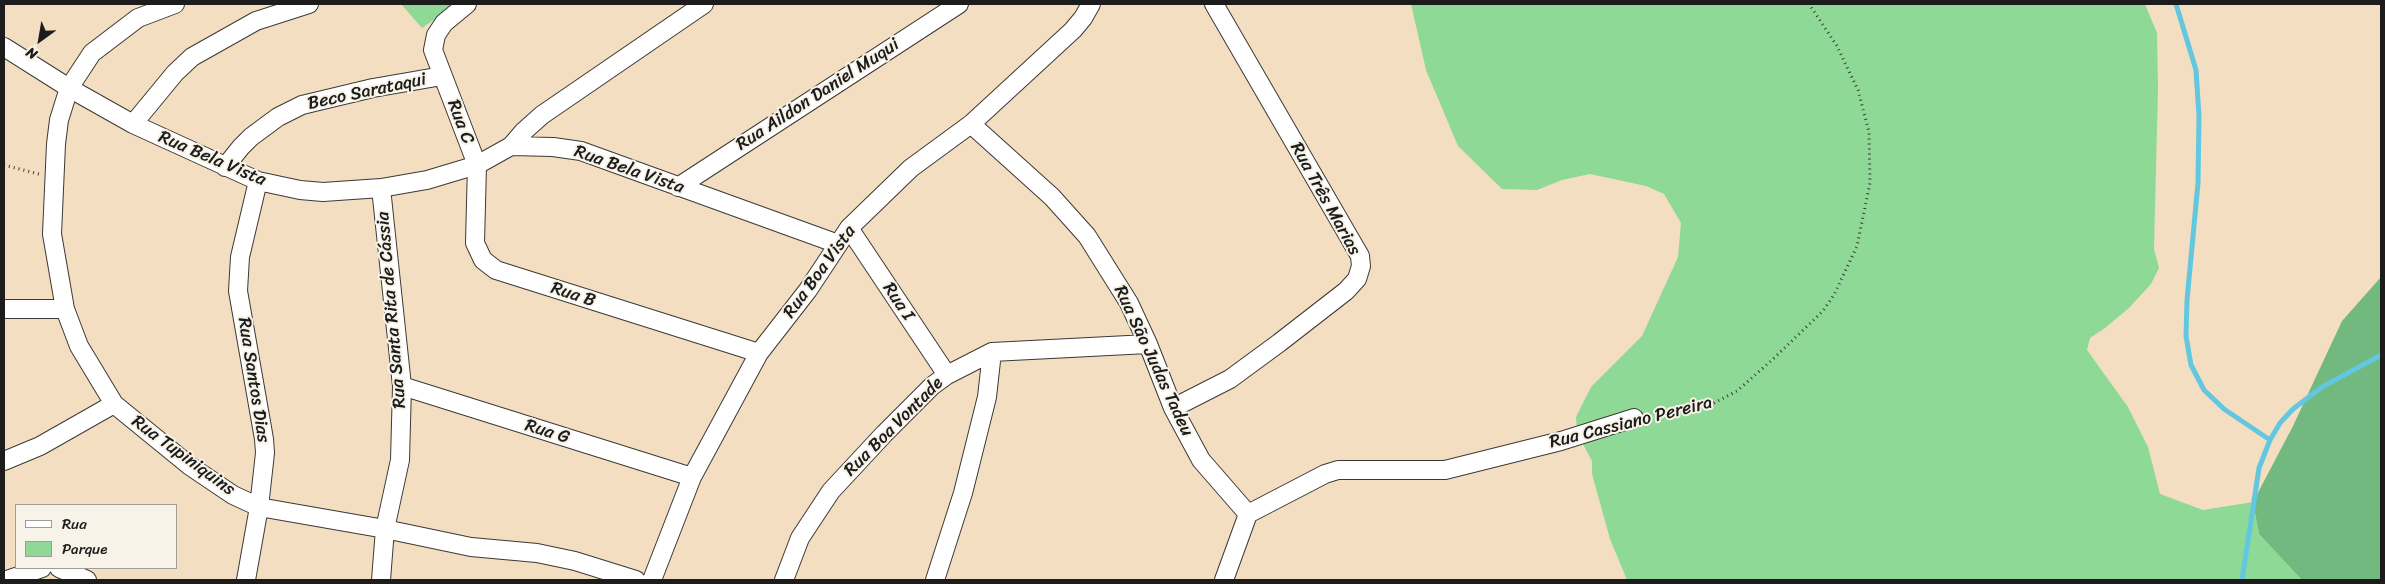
<!DOCTYPE html>
<meta charset="utf-8">
<style>
body{margin:0}
#map{position:relative;width:2385px;height:584px;overflow:hidden;background:#f4dec1;font-family:Sriracha,sans-serif}
canvas{display:block}
.frame{position:absolute;inset:0;border:5px solid #1c1c1c;pointer-events:none}
.legend{position:absolute;left:15px;top:504px;width:162px;height:65px;box-sizing:border-box;background:#f7f3e8;border:1px solid #9f9d96;margin:0;padding:6px 9px;list-style:none;font-size:15px;color:#1c1c1c}
.legend li{display:flex;align-items:center;gap:10px;height:25px}
.legend b{width:25px;border:1px solid #9f9d96}
.north{position:absolute;left:15px;top:15px;width:50px;height:50px;-webkit-text-stroke:4px #f7f3e8;paint-order:stroke;rotate:212deg;font-size:14px;font-weight:700;line-height:20px;text-align:center;color:#1c1c1c}
.north::after{content:'';display:block;margin:auto;width:18px;height:22px;background:#1c1c1c;clip-path:polygon(50% 0,100% 100%,50% 72%,0 100%)}
</style>
<div id="map">
<canvas width="2385" height="584"></canvas>
<div class="frame"></div>
<ul class="legend">
<li><b style="height:6px;background:#fff"></b>Rua</li>
<li><b style="height:14px;background:#8ed996"></b>Parque</li>
</ul>
<div class="north">N</div>
</div>
<script>
const ctx = document.querySelector('canvas').getContext('2d');
ctx.lineJoin = 'round';
function fill(path, color) { ctx.fillStyle = color; ctx.fill(path, 'evenodd'); }
const poly = rows => new Path2D(rows.map(r => 'M' + r).join(''));
function strokePath(path, color, width, dash) { ctx.strokeStyle = color; ctx.lineWidth = width; ctx.lineCap = dash ? 'butt' : 'round'; ctx.setLineDash(dash || []); ctx.stroke(path); }
function drawText(font, color, halo, rows, align = 'center') {
  ctx.font = font + ' Sriracha,sans-serif'; ctx.lineWidth = 4; ctx.setLineDash([]); ctx.textBaseline = 'middle'; ctx.strokeStyle = halo; ctx.fillStyle = color; for (const [text, x, y, turn = 0] of rows) {
    ctx.save(); ctx.translate(x, y); ctx.rotate((+turn || 0) * Math.PI / 180); ctx.textAlign = isNaN(turn) ? turn : align; if (halo) ctx.strokeText(text, 0, 0); ctx.fillText(text, 0, 0); ctx.restore();
  }
}
fill(poly([
 [401,4,457,4,422,28],
 [1411,4,2145,4,2157,33,2158,88,2154,249,2159,268,2151,284,2129,308,2105,328,2090,338,2087,350,2128,407,2148,447,2160,494,2203,510,2253,502,2259,534,2302,580,1627,580,1610,539,1592,474,1592,461,1577,433,1576,417,1591,387,1642,336,1678,257,1681,223,1664,194,1646,186,1590,174,1562,180,1537,190,1502,189,1458,146,1426,70]
]), '#8ed996');
fill(poly([
 [2381,277,2381,580,2302,580,2259,534,2253,502,2293,426,2342,321]
]), '#72b97f');
strokePath(poly([
 [2176,4,2196,70,2199,116,2198,183,2187,300,2186,336,2191,365,2204,390,2224,409,2270,440],
 [2242,580,2259,468,2270,440,2280,423,2293,409,2322,387,2381,355]
]), '#63c7e0', 5);
const minor = poly([
 [175,4,138,18,92,53,69,88,59,120,56,144,52,234,65,309,79,346,114,404,190,466,233,495,259,507,385,529,471,547,537,553,575,561,636,580],
 [467,4,444,23,436,35,433,50,477,165,475,243,483,260,496,270,759,353],
 [4,47,69,88,133,124,258,181,300,190,323,192,381,188,427,180,477,165,511,146,553,147,581,151,838,244],
 [133,124,175,73,192,57,256,21,309,4],
 [971,124,1052,197,1087,236,1129,303,1148,344,1173,408,1201,460,1248,514],
 [511,146,523,132,542,115,704,4],
 [225,167,241,147,251,137,278,117,302,105,373,88,442,76],
 [678,187,959,4],
 [849,228,947,375],
 [4,309,65,309],
 [402,386,692,477],
 [1173,408,1230,379,1279,343,1346,291,1357,279,1361,266,1360,256,1214,4],
 [4,461,40,446,114,404],
 [59,568,87,580],
 [7,580,42,568],
 [246,580,259,507,265,453,264,439,238,291,240,257,258,181],
 [381,580,385,529,400,460,402,386,381,188],
 [652,580,692,477,759,353,808,290,849,228,911,168,971,124,1073,30,1083,18,1091,4],
 [784,580,800,538,831,491,884,434,932,386,947,375,992,352,1148,344],
 [935,580,963,493,987,397,992,352],
 [1224,580,1248,514,1325,474,1338,470,1445,470,1561,441,1634,418]
]);
strokePath(minor, '#3c3935', 20);
strokePath(poly([
 [4,165,39,174],
 [1650,415,1712,404,1737,391,1772,360,1823,311,1834,295,1857,246,1870,183,1869,132,1858,90,1837,46,1809,4]
]), '#3c3935', 3, [1, 4]);
strokePath(minor, '#fff', 18);
drawText('18px', '#1c1c1c', '#f7f3e8', [
 ["Beco Sarataqui",367,92,-12],
 ["Rua Aildon Daniel Muqui",818,95,-33],
 ["Rua C",460,122,69],
 ["Rua Bela Vista",212,159,23],
 ["Rua Bela Vista",629,170,19],
 ["Rua Três Marias",1325,199,61],
 ["Rua Boa Vista",820,272,-54],
 ["Rua B",573,295,18],
 ["Rua I",898,302,56],
 ["Rua Santa Rita de Cássia",392,310,-95],
 ["Rua São Judas Tadeu",1153,361,65],
 ["Rua Santos Dias",253,380,81],
 ["Rua Cassiano Pereira",1631,423,-14],
 ["Rua Boa Vontade",894,427,-45],
 ["Rua G",547,432,17],
 ["Rua Tupiniquins",183,456,36]
]);
</script>
